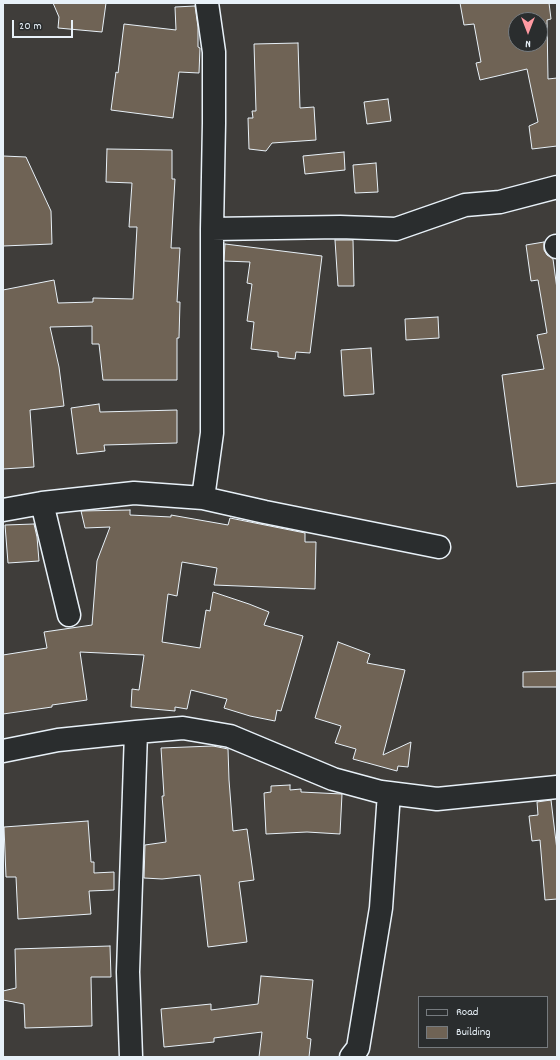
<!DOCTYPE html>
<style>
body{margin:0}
#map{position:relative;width:560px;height:1060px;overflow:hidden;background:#3f3d3a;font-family:Dekko,sans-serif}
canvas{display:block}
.frame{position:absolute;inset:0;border:4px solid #e8f1f8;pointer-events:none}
.legend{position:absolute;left:418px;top:996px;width:130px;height:52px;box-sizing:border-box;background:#2a2d2e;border:1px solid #767b7f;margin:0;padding:5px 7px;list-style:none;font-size:12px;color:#e8f1f8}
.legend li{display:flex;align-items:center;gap:8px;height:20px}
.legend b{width:20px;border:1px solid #767b7f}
.north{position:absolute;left:508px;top:12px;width:40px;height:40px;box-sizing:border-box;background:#2a2d2e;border:1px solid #767b7f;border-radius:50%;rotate:180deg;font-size:11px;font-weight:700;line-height:16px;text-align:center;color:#e8f1f8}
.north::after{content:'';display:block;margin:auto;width:14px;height:18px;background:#ff9aa2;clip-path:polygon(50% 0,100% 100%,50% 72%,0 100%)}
.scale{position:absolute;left:12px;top:20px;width:61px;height:18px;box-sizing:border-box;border:2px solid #e8f1f8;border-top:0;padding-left:5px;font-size:12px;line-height:14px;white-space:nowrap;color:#e8f1f8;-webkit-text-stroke:3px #2a2d2e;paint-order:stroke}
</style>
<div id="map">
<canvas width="560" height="1060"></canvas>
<div class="frame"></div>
<ul class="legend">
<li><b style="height:5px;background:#2a2d2e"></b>Road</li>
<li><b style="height:11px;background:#6f6355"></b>Building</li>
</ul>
<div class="north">N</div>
<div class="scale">20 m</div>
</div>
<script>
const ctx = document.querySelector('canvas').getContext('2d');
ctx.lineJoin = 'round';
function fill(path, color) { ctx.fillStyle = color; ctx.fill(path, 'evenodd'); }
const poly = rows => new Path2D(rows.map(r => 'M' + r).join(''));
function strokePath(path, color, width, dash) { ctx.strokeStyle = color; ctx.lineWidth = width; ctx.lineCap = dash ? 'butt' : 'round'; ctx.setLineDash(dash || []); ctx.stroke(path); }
const building = poly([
 [53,3,106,3,102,32,58,28,59,17,53,3],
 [460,3,549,3,551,19,547,20,548,79,557,78,557,146,532,149,529,126,538,122,527,69,480,80,476,63,481,62,474,24,464,25,460,3],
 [516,20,540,20,540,44,516,44,516,20],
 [195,6,198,27,198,47,200,48,199,73,179,72,173,118,111,110,116,72,118,73,124,24,176,30,175,7,195,6],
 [298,43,300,108,314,107,316,140,272,143,266,151,249,149,248,118,253,118,252,111,256,111,254,44,298,43],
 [388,99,391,121,367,124,364,102,388,99],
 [107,149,172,150,172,179,175,179,171,248,180,248,177,302,180,302,179,338,177,338,177,380,103,380,99,344,92,344,92,326,50,327,59,367,64,406,30,410,34,467,3,469,3,290,54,280,58,303,93,302,93,298,133,299,137,227,129,227,132,183,106,182,107,149],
 [344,152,345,170,305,174,303,156,344,152],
 [3,156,26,157,51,211,52,244,3,246,3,156],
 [376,163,378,192,355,193,353,165,376,163],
 [335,240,353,240,354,286,338,286,335,240],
 [544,242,544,250,547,255,553,259,557,289,557,483,517,487,502,375,544,369,537,335,547,333,538,280,531,281,526,245,544,242],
 [225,244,322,256,310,353,296,352,295,359,278,357,278,352,251,349,254,322,247,321,252,284,247,283,250,262,224,261,225,244],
 [438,317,439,338,406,340,405,319,438,317],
 [371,348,374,394,344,396,341,350,371,348],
 [99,404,100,412,177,410,177,443,104,445,105,451,77,454,71,408,99,404],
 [130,510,130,515,171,517,171,515,228,525,230,518,305,533,305,542,316,542,315,589,214,585,217,568,182,562,177,596,168,594,162,642,200,648,206,610,210,611,213,592,249,604,269,612,264,625,303,636,281,711,277,710,275,721,250,716,224,708,227,699,191,690,187,709,175,707,175,711,131,707,132,689,139,690,144,655,80,652,87,700,52,705,52,707,3,714,3,655,47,648,44,632,92,625,97,561,110,527,85,528,81,511,130,510],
 [34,524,37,537,39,561,8,563,5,525,34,524],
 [338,642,370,654,367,663,405,670,383,755,411,742,408,767,398,766,397,771,353,759,356,749,335,743,341,726,315,718,338,642],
 [557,671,557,687,523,687,523,672,557,671],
 [213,746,228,749,229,780,233,831,247,829,254,880,239,882,247,942,208,947,200,875,162,879,144,878,145,845,166,842,162,796,164,796,161,748,213,746],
 [290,785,290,790,301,789,301,792,342,794,340,834,307,832,266,834,264,793,271,792,271,786,290,785],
 [551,800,557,850,557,899,545,900,540,840,532,841,529,816,538,815,537,802,551,800],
 [88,821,91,862,94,862,94,873,114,872,114,890,89,891,91,914,18,919,16,877,6,877,4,827,88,821],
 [110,946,111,977,91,977,92,1026,25,1028,24,1004,3,1000,3,991,16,988,15,949,110,946],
 [261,976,313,980,307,1038,311,1039,309,1057,259,1057,262,1032,214,1038,214,1042,164,1047,161,1009,211,1004,211,1010,258,1004,261,976]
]);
fill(building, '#6f6355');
strokePath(building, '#e8f1f8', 1);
const minor = poly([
 [212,229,340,227,396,229,465,205,500,202,557,187],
 [556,246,557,247],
 [203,498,212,433,212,229,214,123,214,52,207,3],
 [42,503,69,615],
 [3,510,42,503,134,493,203,498,265,512,439,547],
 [3,751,58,740,136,732,183,728,230,736,333,779,381,792,437,799,557,787],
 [131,1057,128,972,136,732],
 [351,1057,358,1048,381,908,389,793]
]);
strokePath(minor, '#e8f1f8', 25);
strokePath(minor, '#2a2d2e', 22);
</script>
